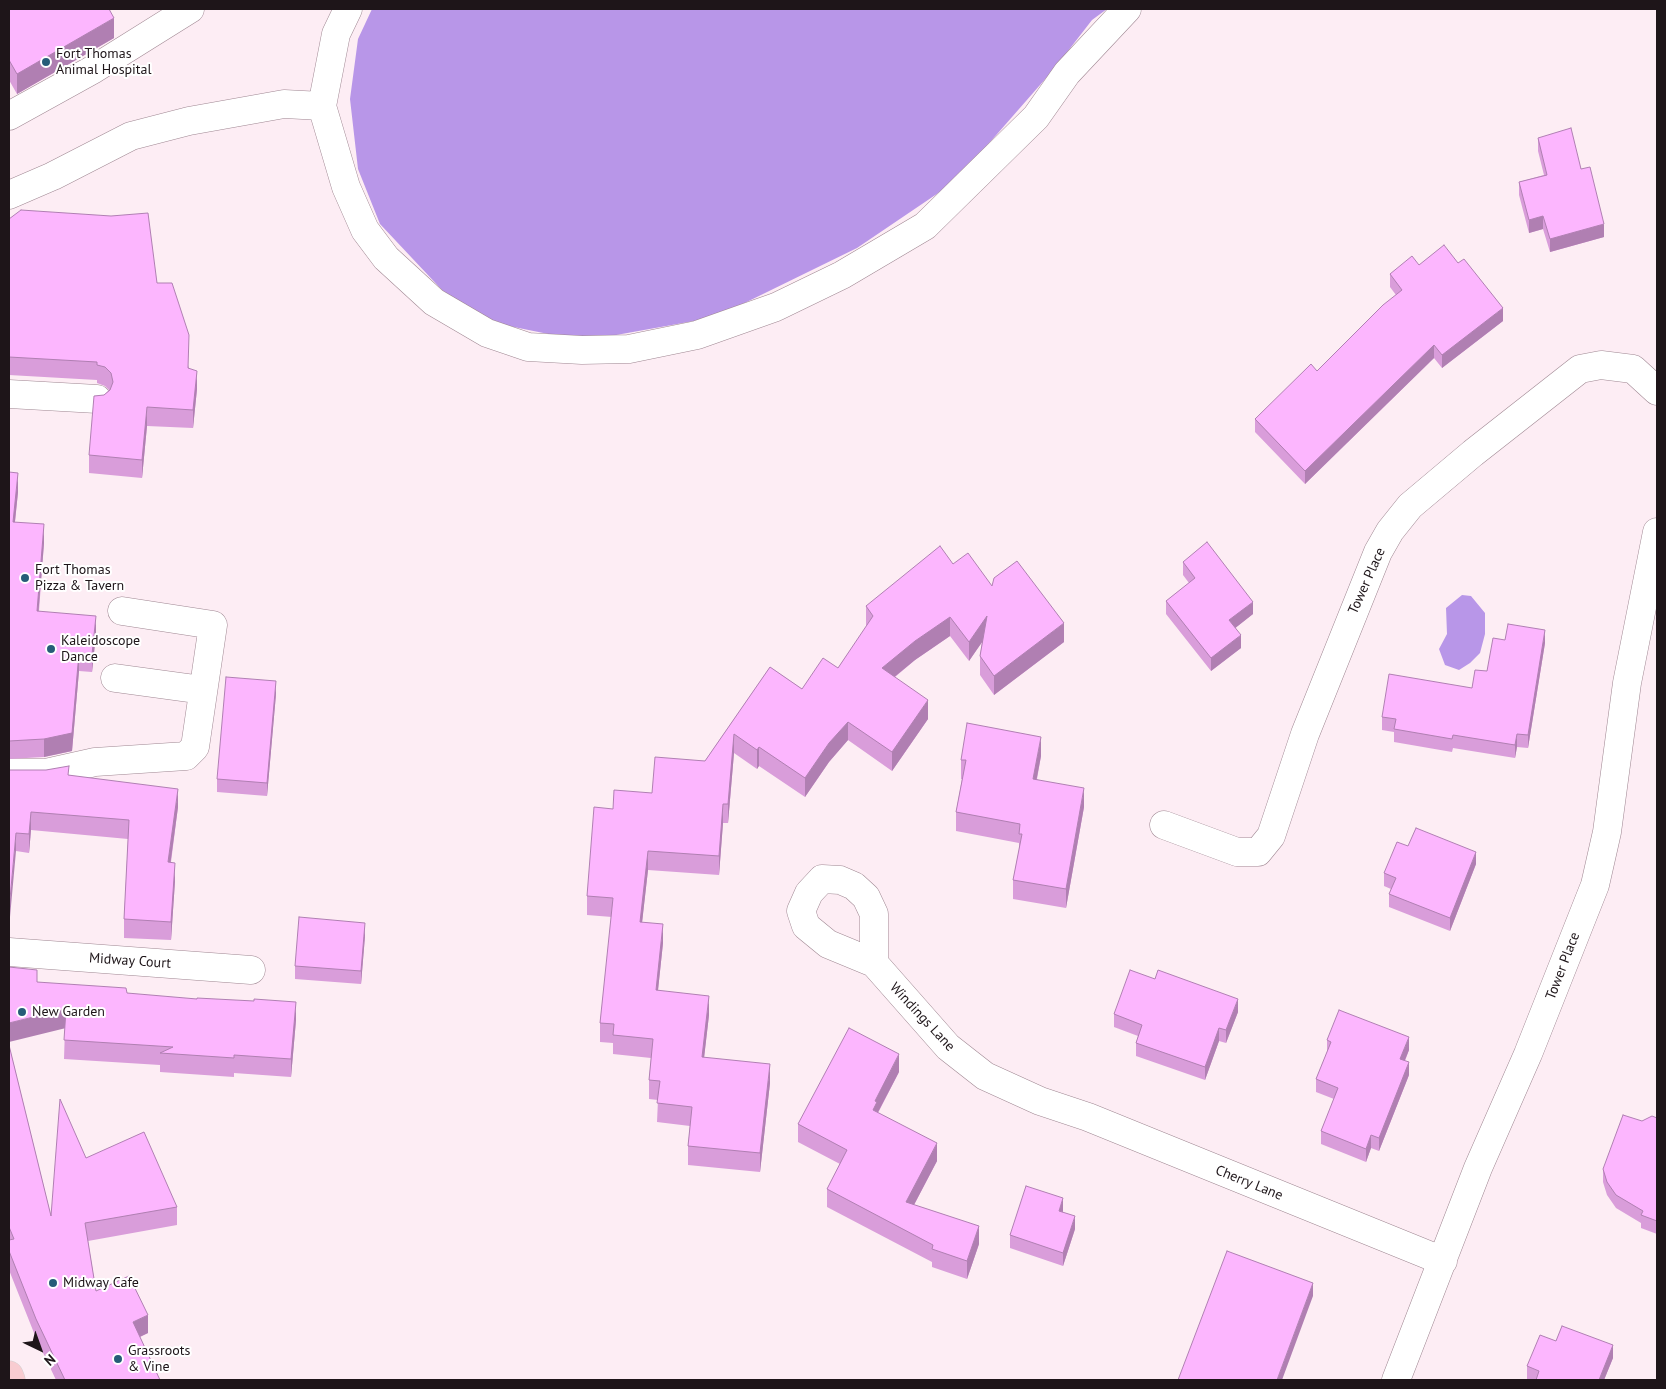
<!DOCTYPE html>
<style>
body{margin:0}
#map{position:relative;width:1666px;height:1389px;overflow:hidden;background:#fdedf4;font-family:"PT Sans",sans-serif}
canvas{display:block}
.frame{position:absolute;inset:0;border:10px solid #1e1519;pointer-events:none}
.north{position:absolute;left:15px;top:1324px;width:50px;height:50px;-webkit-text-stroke:4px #fff;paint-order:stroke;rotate:138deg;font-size:14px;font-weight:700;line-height:20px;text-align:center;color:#1e1519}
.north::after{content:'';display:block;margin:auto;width:18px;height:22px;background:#1e1519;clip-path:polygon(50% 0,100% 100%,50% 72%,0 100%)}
</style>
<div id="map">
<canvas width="1666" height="1389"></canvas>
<div class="frame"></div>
<div class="north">N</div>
</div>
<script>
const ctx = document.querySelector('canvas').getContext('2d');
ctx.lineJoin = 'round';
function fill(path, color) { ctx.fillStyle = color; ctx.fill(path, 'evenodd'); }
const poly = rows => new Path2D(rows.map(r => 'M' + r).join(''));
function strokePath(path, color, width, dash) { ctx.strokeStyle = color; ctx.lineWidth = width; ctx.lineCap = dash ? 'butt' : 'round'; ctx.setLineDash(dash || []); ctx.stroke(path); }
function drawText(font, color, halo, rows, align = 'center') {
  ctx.font = font + ' "PT Sans",sans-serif'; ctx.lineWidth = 4; ctx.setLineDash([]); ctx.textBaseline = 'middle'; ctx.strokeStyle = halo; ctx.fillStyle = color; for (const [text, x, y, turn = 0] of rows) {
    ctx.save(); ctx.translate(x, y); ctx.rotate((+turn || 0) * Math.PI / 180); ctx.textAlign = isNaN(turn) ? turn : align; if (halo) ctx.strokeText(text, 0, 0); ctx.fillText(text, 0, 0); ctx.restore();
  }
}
fill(poly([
 [372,9,1107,9,1092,20,1054,69,956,181,857,248,716,317,583,341,494,323,443,291,380,224,358,169,350,99,358,39],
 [1462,595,1471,596,1485,613,1485,634,1480,653,1470,663,1459,670,1445,665,1439,649,1447,634,1446,608]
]), '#b896e8');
const minor = poly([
 [348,9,336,34,322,106,346,187,365,230,386,258,434,302,487,333,528,347,582,350,629,349,697,335,776,307,842,275,925,226,1036,117,1067,73,1127,9],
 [9,116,94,69,190,9],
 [9,195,53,176,131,136,189,121,284,104,322,106],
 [9,394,97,399],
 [115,678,203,690],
 [9,773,46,773,95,762,186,756,195,747,213,625,122,611],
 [1164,825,1237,852,1258,852,1271,836,1305,734,1378,552,1390,531,1410,506,1473,453,1580,369,1601,365,1633,369,1657,391],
 [9,952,251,970],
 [874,963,828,944,806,926,801,911,809,893,822,879,840,880,854,886,866,897,874,914,874,963,948,1047,985,1076,1040,1101,1088,1117,1443,1261],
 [1396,1380,1478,1168,1528,1054,1595,885,1607,832,1627,683,1657,532]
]);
const major = poly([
 [9,1375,11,1380]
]);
strokePath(minor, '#9f8792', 29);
strokePath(major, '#d2d0d1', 29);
strokePath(minor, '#fff', 28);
strokePath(major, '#f8ccd1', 28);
fill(poly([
 [9,9,114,38,17,94,9,80],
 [1538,138,1581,169,1604,237,1550,252,1543,229,1529,233,1519,195,1519,182,1544,175,1538,151],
 [9,219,157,283,197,389,193,428,147,426,142,478,89,473,89,455,104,395,109,390,105,386,97,383,97,380,9,375],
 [1419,265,1503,321,1442,368,1434,358,1305,484,1255,432,1255,419,1317,371,1396,295,1390,287,1390,274],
 [9,472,18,492,15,522,44,543,39,611,96,634,92,672,79,671,72,751,44,757,9,759],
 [1183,562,1253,614,1235,628,1241,648,1211,671,1166,614,1166,601,1189,583,1183,575],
 [953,564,992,586,1064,642,994,695,980,675,980,656,982,642,969,661,950,636,915,660,895,677,928,719,892,771,848,740,829,762,805,797,759,766,757,769,734,753,728,823,723,823,719,875,648,870,642,922,663,943,658,990,709,1015,704,1057,770,1083,760,1172,688,1165,688,1146,690,1126,657,1122,658,1100,649,1099,649,1080,651,1058,613,1054,613,1043,600,1042,600,1023,612,917,587,915,587,896,613,809,652,793,705,761,770,667,802,689,838,668,867,626,866,625,866,606],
 [1505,640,1545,643,1528,748,1517,747,1515,758,1453,748,1452,752,1394,742,1394,732,1382,730,1382,717,1472,688,1487,671],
 [276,694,267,796,217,792,217,779],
 [1041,756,1037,779,1084,807,1066,908,1013,899,1013,880,1019,850,1019,843,956,831,956,812,962,779,961,779,961,760],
 [9,770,69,775,178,807,171,862,175,881,171,940,124,938,124,919,128,839,31,830,29,853,16,851],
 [1408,846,1476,864,1450,931,1389,907,1389,894,1391,889,1384,886,1384,873],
 [365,936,361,984,295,979,295,966],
 [37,982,127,993,296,1020,291,1077,234,1073,234,1077,160,1072,160,1065,64,1059,65,1028],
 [1238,1012,1226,1043,1219,1041,1205,1080,1136,1056,1136,1043,1138,1036,1114,1027,1114,1014],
 [1327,1040,1409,1050,1405,1061,1409,1075,1379,1151,1371,1148,1366,1162,1321,1144,1321,1131,1334,1099,1316,1092,1316,1079,1327,1052],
 [9,1045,51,1216,86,1158,177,1207,177,1225,88,1241,96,1291,148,1333,140,1337,160,1380,56,1380,36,1338,9,1270],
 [899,1072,878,1113,937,1161,914,1205,979,1244,967,1279,932,1267,932,1262,827,1207,827,1189,840,1164,798,1142,798,1124],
 [1657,1118,1657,1234,1641,1228,1641,1223,1616,1208,1607,1195,1603,1182,1603,1169,1642,1121],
 [1063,1211,1063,1212,1075,1229,1063,1266,1010,1248,1010,1235],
 [1556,1341,1613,1358,1604,1380,1529,1380,1527,1379,1527,1366]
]), '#d99dda');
fill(poly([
 [114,18,114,38,17,94,17,74],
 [1543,216,1543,229,1529,233,1529,220],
 [1604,224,1604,237,1550,252,1550,239],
 [1503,308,1503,321,1442,368,1442,355],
 [1434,345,1434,358,1305,484,1305,471],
 [197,371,197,389,193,428,193,410],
 [147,407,147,426,142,478,142,460],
 [18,473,18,492,13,540,13,522],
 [44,524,44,543,37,629,37,611],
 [1253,602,1253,614,1229,633,1229,620],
 [96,616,96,634,92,672,92,654],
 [987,616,987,635,969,661,969,642],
 [950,617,950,636,915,660,882,687,882,668,915,641],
 [1064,623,1064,642,994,695,994,676],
 [1545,630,1545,643,1528,748,1528,735],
 [1241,635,1241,648,1211,671,1211,658],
 [79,653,79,671,72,751,44,757,44,739],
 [276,681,276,694,267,796,267,783],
 [928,700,928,719,892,771,892,752],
 [848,722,848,740,829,762,805,797,805,778,829,743],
 [734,734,734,753,728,823,728,804],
 [1517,734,1517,747,1515,758,1515,745],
 [1041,737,1041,756,1033,798,1033,779],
 [759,747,759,766,757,769,757,750],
 [1084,788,1084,807,1066,908,1066,889],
 [178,789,178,807,168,881,168,862],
 [723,804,723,823,719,875,719,856],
 [31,812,31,830,29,853,29,834],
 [16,833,16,851,9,928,9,910],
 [648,851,648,870,640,941,640,922],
 [1476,852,1476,864,1450,931,1450,918],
 [175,863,175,881,171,940,171,922],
 [365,923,365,936,361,984,361,971],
 [663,924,663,943,656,1009,656,990],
 [709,996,709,1015,702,1076,702,1057],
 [1238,999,1238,1012,1226,1043,1226,1030],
 [296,1002,296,1020,291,1077,291,1059],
 [66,1009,66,1028,9,1042,9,1023],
 [1219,1028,1219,1041,1205,1080,1205,1067],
 [1409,1037,1409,1050,1400,1072,1400,1059],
 [899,1054,899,1072,877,1114,873,1110,875,1101],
 [1409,1062,1409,1075,1379,1151,1379,1138],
 [770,1064,770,1083,760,1172,760,1153],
 [1371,1135,1371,1148,1366,1162,1366,1149],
 [937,1143,937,1161,906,1220,906,1202],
 [1063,1198,1063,1211,1059,1224,1059,1211],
 [1075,1216,1075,1229,1063,1266,1063,1253],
 [979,1226,979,1244,967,1279,967,1261],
 [1313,1283,1313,1296,1282,1380,1277,1380],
 [148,1315,148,1333,133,1340,133,1322],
 [1613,1345,1613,1358,1604,1380,1599,1380]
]), '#b07fb2');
const building = poly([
 [9,9,109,9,114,18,17,74,9,60,9,9],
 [1571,128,1581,169,1590,167,1604,224,1550,239,1543,216,1529,220,1519,182,1547,175,1538,138,1571,128],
 [21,210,111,216,148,213,157,283,172,283,189,335,188,368,197,371,193,410,147,407,142,460,89,455,94,396,104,395,110,390,113,382,111,373,105,367,97,365,97,362,9,357,9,219,21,210],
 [1444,245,1458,263,1464,259,1503,308,1442,355,1434,345,1305,471,1255,419,1311,364,1317,371,1383,305,1402,290,1390,274,1412,256,1419,265,1444,245],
 [9,472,18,473,13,522,44,524,37,611,96,616,92,654,79,653,72,733,44,739,9,741,9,472],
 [1207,542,1253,602,1229,620,1241,635,1211,658,1166,601,1195,578,1183,562,1207,542],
 [940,546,953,564,968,553,992,586,994,578,1017,561,1064,623,994,676,980,656,987,616,969,642,950,617,915,641,882,668,928,700,892,752,848,722,829,743,805,778,759,747,757,750,734,734,728,804,723,804,719,856,648,851,640,922,663,924,656,990,709,996,702,1057,770,1064,760,1153,688,1146,692,1107,657,1103,660,1081,649,1080,653,1039,613,1035,614,1024,600,1023,613,898,587,896,594,807,613,809,614,790,652,793,655,757,705,761,770,667,802,689,823,658,838,668,873,616,866,606,940,546],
 [1508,624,1545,630,1528,735,1517,734,1515,745,1453,735,1452,739,1394,729,1396,719,1382,717,1389,674,1472,688,1475,670,1487,671,1493,638,1505,640,1508,624],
 [226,677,276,681,267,783,217,779,226,677],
 [967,723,1041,737,1033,779,1084,788,1066,889,1013,880,1022,834,1019,834,1020,824,956,812,966,760,961,760,967,723],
 [69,766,68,775,178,789,168,862,175,863,171,922,124,919,129,820,31,812,29,834,16,833,9,910,9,770,46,770,69,766],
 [1416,828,1476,852,1450,918,1389,894,1396,878,1384,873,1397,842,1408,846,1416,828],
 [299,917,365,923,361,971,295,966,299,917],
 [9,967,37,970,37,982,126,988,127,993,197,999,197,998,254,1001,254,999,296,1002,291,1059,234,1055,234,1058,160,1053,173,1047,64,1040,66,1009,9,1023,9,967],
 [1130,970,1155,979,1158,970,1238,999,1226,1030,1219,1028,1205,1067,1136,1043,1142,1025,1114,1014,1130,970],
 [1339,1010,1409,1037,1400,1059,1409,1062,1379,1138,1371,1135,1366,1149,1321,1131,1338,1088,1316,1079,1331,1042,1327,1040,1339,1010],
 [849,1028,899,1054,875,1101,877,1102,873,1110,937,1143,906,1202,979,1226,967,1261,932,1249,933,1245,827,1189,847,1150,798,1124,849,1028],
 [9,1045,51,1216,60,1099,86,1158,144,1132,177,1207,85,1223,96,1291,129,1276,148,1315,133,1322,160,1380,65,1380,36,1319,9,1251,9,1240,14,1239,9,1227,9,1045],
 [1623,1115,1642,1121,1652,1116,1657,1118,1657,1221,1641,1215,1643,1211,1616,1195,1607,1182,1603,1169,1623,1115],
 [1026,1186,1063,1198,1059,1211,1075,1216,1063,1253,1010,1235,1026,1186],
 [1227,1251,1313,1283,1277,1380,1178,1380,1227,1251],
 [1562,1326,1613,1345,1599,1380,1536,1380,1539,1371,1527,1366,1540,1335,1556,1341,1562,1326]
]);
fill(building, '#fcb6fe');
strokePath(building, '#b07fb2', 1);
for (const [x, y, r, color] of [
 [46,62,5,"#265c78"],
 [25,578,5,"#265c78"],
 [51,649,5,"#265c78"],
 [22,1012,5,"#265c78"],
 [53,1283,5,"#265c78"],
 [118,1359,5,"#265c78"]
]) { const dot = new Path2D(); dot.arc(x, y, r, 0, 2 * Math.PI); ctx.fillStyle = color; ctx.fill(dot); strokePath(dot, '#fff', 2); }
drawText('14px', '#1e1519', '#fff', [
 ["Fort Thomas",56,54],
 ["Animal Hospital",56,70],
 ["Fort Thomas",35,570],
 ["Pizza & Tavern",35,586],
 ["Kaleidoscope",61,641],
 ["Dance",61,657],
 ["New Garden",32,1012],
 ["Midway Cafe",63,1283],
 ["Grassroots",128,1351],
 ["& Vine",128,1367]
], 'left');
drawText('14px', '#1e1519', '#fff', [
 ["Tower Place",1367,581,-66],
 ["Midway Court",130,961,4],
 ["Tower Place",1563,966,-69],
 ["Windings Lane",922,1017,47],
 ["Cherry Lane",1249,1183,22]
]);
</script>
